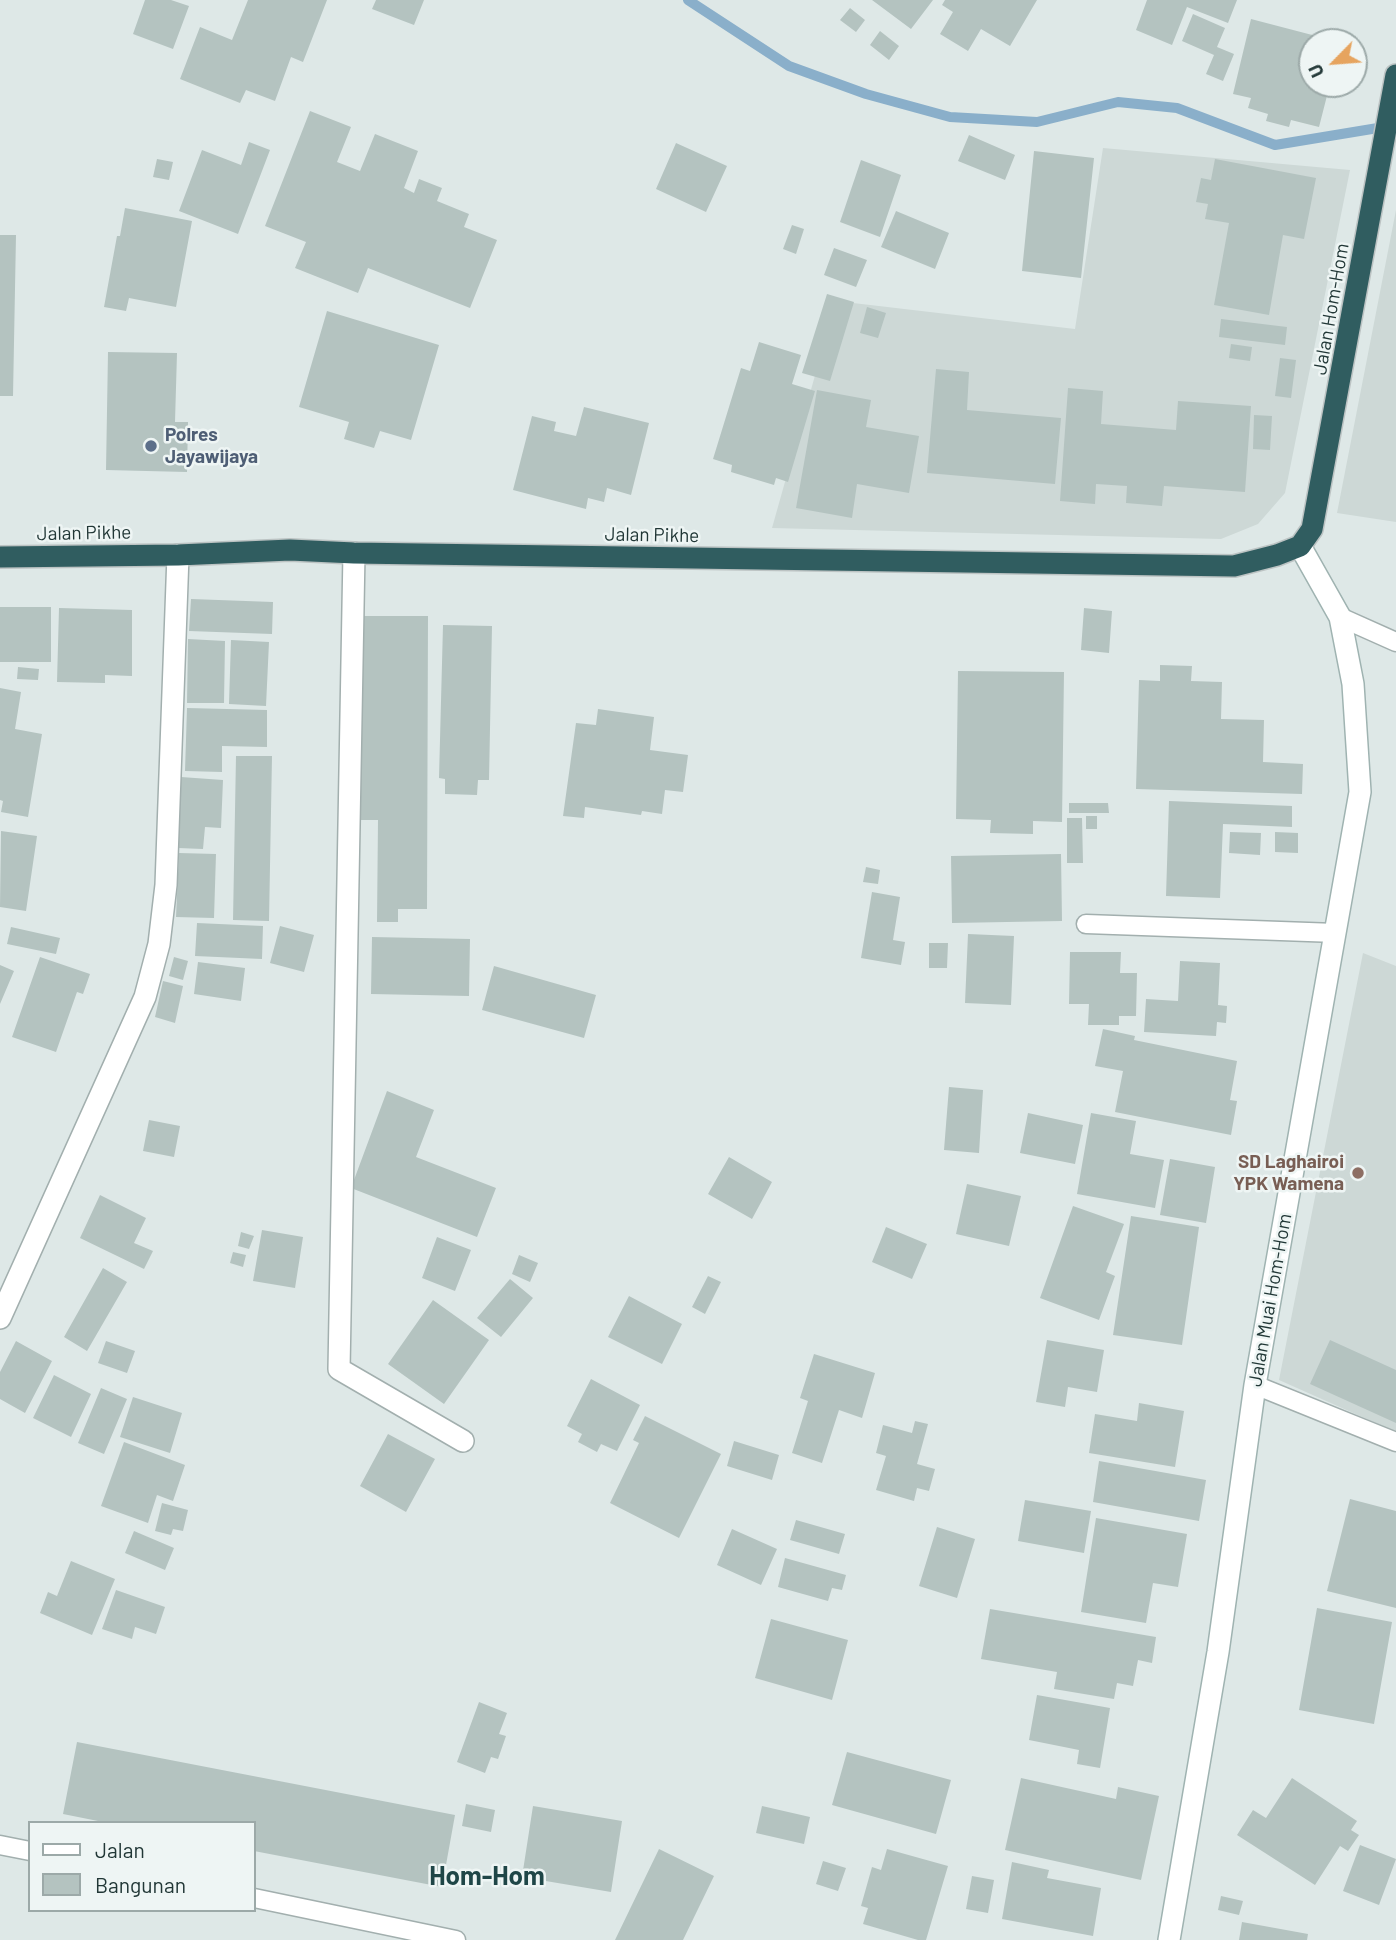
<!DOCTYPE html>
<style>
body{margin:0}
#map{position:relative;width:1396px;height:1940px;overflow:hidden;background:#dee8e7;font-family:Barlow,sans-serif}
canvas{display:block}
.legend{position:absolute;left:28px;top:1821px;width:228px;height:91px;box-sizing:border-box;background:#eef5f4;border:2px solid #9ca9a8;margin:0;padding:9px 12px;list-style:none;font-size:21px;color:#213736}
.legend li{display:flex;align-items:center;gap:14px;height:35px}
.legend b{width:35px;border:2px solid #9ca9a8}
.north{position:absolute;left:1298px;top:28px;width:70px;height:70px;box-sizing:border-box;background:#eef5f4;border:2px solid #9ca9a8;border-radius:50%;rotate:245deg;font-size:19px;font-weight:700;line-height:28px;text-align:center;color:#213736}
.north::after{content:'';display:block;margin:auto;width:24px;height:32px;background:#e6a45f;clip-path:polygon(50% 0,100% 100%,50% 72%,0 100%)}
</style>
<div id="map">
<canvas width="1396" height="1940"></canvas>
<ul class="legend">
<li><b style="height:9px;background:#fff"></b>Jalan</li>
<li><b style="height:19px;background:#b4c3c0"></b>Bangunan</li>
</ul>
<div class="north">U</div>
</div>
<script>
const ctx = document.querySelector('canvas').getContext('2d');
ctx.lineJoin = 'round';
function fill(path, color) { ctx.fillStyle = color; ctx.fill(path, 'evenodd'); }
const poly = rows => new Path2D(rows.map(r => 'M' + r).join(''));
function strokePath(path, color, width, dash) { ctx.strokeStyle = color; ctx.lineWidth = width; ctx.lineCap = dash ? 'butt' : 'round'; ctx.setLineDash(dash || []); ctx.stroke(path); }
function drawText(font, color, halo, rows, align = 'center') {
  ctx.font = font + ' Barlow,sans-serif'; ctx.lineWidth = 5; ctx.setLineDash([]); ctx.textBaseline = 'middle'; ctx.strokeStyle = halo; ctx.fillStyle = color; for (const [text, x, y, turn = 0] of rows) {
    ctx.save(); ctx.translate(x, y); ctx.rotate((+turn || 0) * Math.PI / 180); ctx.textAlign = isNaN(turn) ? turn : align; if (halo) ctx.strokeText(text, 0, 0); ctx.fillText(text, 0, 0); ctx.restore();
  }
}
fill(poly([
 [1103,148,1350,170,1285,493,1258,524,1221,539,772,528,836,301,1075,329],
 [1396,210,1396,522,1337,513],
 [1363,953,1396,966,1396,1432,1279,1380]
]), '#cdd8d6');
strokePath(poly([
 [688,0,789,66,866,94,950,117,1037,122,1118,102,1177,108,1275,145,1390,126]
]), '#8aafca', 10);
fill(poly([
 [145,0,171,0,189,6,173,49,133,34],
 [248,0,327,0,303,62,291,57,275,101,246,90,240,103,180,79,200,27,232,40],
 [376,0,424,0,414,25,372,9],
 [872,0,933,0,911,29],
 [945,0,1037,0,1010,46,981,29,968,51,940,34,953,12,942,5],
 [1147,0,1237,0,1228,23,1187,7,1172,45,1136,30],
 [850,8,865,20,856,32,840,20],
 [1193,14,1225,28,1217,47,1234,54,1223,81,1206,74,1214,55,1182,41],
 [1251,19,1316,36,1314,42,1312,42,1307,69,1312,70,1312,84,1330,84,1319,127,1291,120,1289,127,1266,121,1268,114,1248,108,1251,98,1233,94],
 [880,31,899,46,889,60,870,45],
 [310,111,351,127,337,162,360,171,375,134,418,151,404,188,414,193,419,179,442,188,437,201,469,214,464,227,497,240,470,308,368,268,358,293,295,268,306,242,265,226],
 [969,135,1015,155,1005,180,958,161],
 [249,142,270,150,238,234,179,211,202,150,241,165],
 [676,143,727,166,706,212,656,189],
 [1034,151,1094,158,1081,278,1022,271],
 [157,159,173,162,169,180,153,177],
 [1215,159,1316,178,1304,239,1283,235,1269,315,1214,305,1229,223,1205,219,1208,204,1196,202,1201,178,1211,180],
 [861,160,901,175,880,237,840,222],
 [125,208,192,221,176,307,129,298,126,311,104,307,117,236,120,236],
 [896,211,949,233,935,269,881,247],
 [792,225,804,229,796,254,783,249],
 [0,235,16,235,13,396,0,396],
 [834,248,867,260,856,287,824,275],
 [827,294,854,302,830,381,802,373],
 [867,307,886,313,878,338,860,333],
 [327,311,439,345,411,440,380,431,374,448,344,439,349,422,299,407],
 [1221,319,1287,327,1285,345,1219,337],
 [759,342,801,355,792,384,815,391,788,482,776,478,774,485,731,472,732,465,713,459,741,368,750,371],
 [1231,344,1252,347,1250,361,1229,358],
 [108,352,177,353,175,422,188,422,187,472,106,470],
 [1280,358,1296,360,1291,398,1275,396],
 [936,369,969,372,967,410,1061,418,1055,484,927,473],
 [1068,388,1103,391,1101,424,1176,430,1178,401,1251,406,1245,492,1164,486,1162,506,1126,503,1127,486,1096,484,1095,504,1060,501],
 [817,390,871,400,866,427,919,436,909,493,857,484,852,518,796,508],
 [584,407,649,423,631,495,607,488,604,502,588,498,586,509,513,490,532,416,556,422,554,431,576,436],
 [1254,415,1272,416,1270,450,1253,449],
 [191,599,273,602,272,634,189,631],
 [0,607,51,607,51,662,0,662],
 [59,608,132,610,132,676,105,675,105,683,57,682],
 [1084,608,1112,611,1109,653,1081,650],
 [361,616,428,616,427,909,398,909,398,922,377,922,378,820,361,820],
 [443,625,492,626,489,780,478,780,477,795,445,794,445,779,439,778],
 [188,639,225,641,224,703,187,703],
 [231,640,269,642,266,706,229,704],
 [1160,665,1192,666,1191,681,1222,682,1221,719,1264,720,1263,762,1303,764,1302,794,1136,789,1139,680,1160,681],
 [18,667,39,669,38,680,17,679],
 [958,671,1064,672,1062,822,1033,821,1033,834,990,833,991,820,956,819],
 [0,688,21,692,15,729,42,734,28,817,1,812,3,801,0,800],
 [187,708,267,710,267,747,222,746,222,772,185,771],
 [598,709,654,717,650,750,688,755,683,792,665,790,662,814,642,811,641,815,585,807,584,818,563,816,576,723,596,725],
 [236,756,272,756,269,921,233,920],
 [181,777,223,780,221,828,205,827,203,849,178,848],
 [1169,801,1292,806,1292,827,1223,824,1220,898,1166,896],
 [1069,803,1108,803,1109,813,1069,813],
 [1086,816,1097,816,1097,829,1086,829],
 [1067,818,1082,818,1083,863,1067,863],
 [1,831,37,836,26,911,0,907],
 [1230,832,1261,833,1260,855,1229,853],
 [1275,832,1298,833,1298,853,1275,852],
 [179,853,216,854,214,918,176,917],
 [1061,854,1062,921,952,923,951,856],
 [866,867,880,870,878,884,863,882],
 [872,892,900,897,893,940,905,942,901,965,861,958],
 [197,923,263,926,262,959,195,956],
 [280,926,314,935,304,972,270,963],
 [11,927,60,938,56,954,7,944],
 [968,934,1014,936,1011,1005,965,1003],
 [372,937,470,939,469,996,371,994],
 [929,943,948,943,947,968,929,968],
 [1070,952,1121,952,1120,973,1137,973,1136,1016,1119,1016,1119,1025,1088,1025,1089,1004,1069,1004],
 [40,957,90,974,83,994,77,992,56,1052,12,1037],
 [174,957,188,961,183,980,169,976],
 [1180,961,1220,963,1218,1005,1227,1006,1226,1023,1217,1022,1216,1036,1144,1032,1146,999,1178,1001],
 [198,962,245,968,241,1001,194,994],
 [0,965,14,971,0,1004],
 [494,966,596,995,584,1038,482,1010],
 [163,981,183,986,175,1023,155,1017],
 [1103,1029,1135,1036,1134,1040,1237,1061,1230,1100,1237,1101,1231,1135,1115,1112,1123,1071,1095,1066],
 [949,1087,983,1090,979,1153,944,1150],
 [387,1091,434,1110,416,1157,496,1188,477,1237,351,1188],
 [1028,1113,1083,1125,1075,1164,1020,1153],
 [1091,1113,1136,1121,1130,1154,1164,1160,1155,1208,1077,1194],
 [149,1120,180,1126,174,1157,143,1151],
 [729,1157,772,1182,752,1219,708,1194],
 [1170,1159,1215,1167,1206,1223,1160,1215],
 [967,1184,1021,1196,1009,1246,956,1234],
 [100,1195,146,1218,134,1243,153,1251,144,1269,80,1238],
 [1073,1206,1124,1224,1106,1272,1115,1276,1099,1320,1040,1298],
 [1131,1216,1199,1227,1182,1345,1113,1335],
 [886,1227,927,1244,912,1279,872,1262],
 [262,1230,303,1237,295,1288,253,1281],
 [241,1232,254,1236,249,1249,238,1246],
 [437,1237,471,1250,455,1291,422,1278],
 [233,1252,246,1255,243,1267,230,1263],
 [519,1255,538,1263,530,1282,512,1274],
 [103,1268,127,1282,87,1351,64,1337],
 [708,1276,721,1282,705,1314,692,1307],
 [510,1279,533,1298,501,1337,477,1318],
 [629,1296,682,1324,662,1364,608,1337],
 [433,1300,489,1340,444,1404,388,1364],
 [1047,1340,1104,1350,1097,1392,1068,1387,1065,1407,1036,1402],
 [1330,1340,1396,1370,1396,1423,1310,1384],
 [16,1341,52,1361,25,1413,0,1399,0,1372],
 [106,1341,135,1351,127,1373,98,1363],
 [814,1354,875,1373,862,1418,839,1410,822,1463,792,1453,808,1401,800,1398],
 [54,1375,91,1394,71,1437,33,1418],
 [591,1379,640,1405,617,1451,601,1444,597,1452,578,1442,582,1434,567,1426],
 [101,1388,127,1399,104,1454,78,1443],
 [133,1397,182,1413,170,1453,120,1437],
 [1139,1403,1184,1411,1175,1467,1089,1453,1095,1414,1137,1421],
 [645,1416,721,1454,679,1538,610,1503,639,1443,633,1440],
 [915,1421,928,1424,917,1464,935,1469,929,1491,917,1488,914,1501,876,1490,886,1456,876,1453,883,1425,912,1433],
 [388,1434,435,1459,406,1512,360,1486],
 [734,1441,779,1455,772,1480,727,1466],
 [124,1442,185,1465,173,1501,157,1495,148,1523,101,1506],
 [1099,1461,1206,1480,1199,1521,1093,1502],
 [1350,1499,1396,1511,1396,1608,1327,1591],
 [1025,1500,1091,1511,1084,1553,1018,1541],
 [162,1503,188,1510,183,1531,173,1529,171,1535,155,1531],
 [1096,1518,1187,1534,1178,1587,1153,1583,1146,1623,1081,1612],
 [796,1520,845,1534,839,1554,790,1540],
 [937,1527,975,1539,957,1598,919,1586],
 [732,1529,777,1549,761,1585,717,1565],
 [134,1531,174,1548,165,1570,125,1553],
 [785,1558,846,1575,842,1590,832,1588,828,1601,778,1587],
 [71,1561,115,1579,92,1635,40,1613,48,1592,57,1596],
 [116,1590,165,1607,156,1634,135,1627,132,1639,102,1629],
 [1317,1608,1392,1622,1374,1724,1299,1710],
 [990,1609,1156,1637,1152,1663,1138,1660,1133,1686,1117,1683,1114,1699,1054,1689,1057,1672,981,1659],
 [771,1619,848,1640,832,1700,755,1678],
 [1037,1695,1110,1708,1100,1768,1077,1764,1079,1750,1029,1740],
 [479,1702,507,1713,499,1734,506,1736,498,1759,491,1757,485,1773,457,1762],
 [77,1742,455,1815,442,1887,254,1851,254,1823,108,1823,63,1814],
 [847,1752,951,1780,936,1834,832,1805],
 [1021,1778,1116,1799,1118,1787,1159,1796,1141,1880,1005,1850],
 [1292,1778,1357,1821,1351,1830,1359,1835,1348,1851,1340,1846,1315,1885,1237,1835,1253,1810,1266,1818],
 [466,1804,495,1810,491,1832,462,1826],
 [533,1806,622,1821,611,1892,522,1877],
 [762,1806,810,1817,804,1844,756,1833],
 [1360,1845,1396,1859,1379,1905,1343,1891],
 [659,1849,714,1876,683,1940,615,1940],
 [887,1849,948,1866,926,1940,918,1940,863,1924,868,1908,861,1906,872,1867,881,1870],
 [823,1861,846,1868,838,1891,816,1884],
 [1012,1862,1049,1870,1047,1878,1101,1888,1093,1936,1002,1919],
 [972,1876,994,1880,988,1913,966,1909],
 [1221,1896,1243,1901,1239,1915,1218,1910],
 [1242,1922,1308,1934,1307,1940,1239,1940]
]), '#b4c3c0');
const lane = poly([
 [1340,617,1396,642],
 [1086,924,1336,933],
 [1255,1385,1396,1442],
 [0,1845,30,1851],
 [254,1898,456,1940]
]);
const street = poly([
 [354,553,339,1369,463,1441],
 [0,1318,145,997,159,944,166,885,178,555]
]);
const secondary = poly([
 [1169,1940,1218,1652,1255,1385,1360,792,1353,684,1340,617,1300,546]
]);
const highway = poly([
 [0,557,178,555,290,550,354,553,1234,566,1277,555,1300,546,1312,529,1396,75]
]);
strokePath(lane, '#a2afae', 21);
strokePath(street, '#a2afae', 24);
strokePath(secondary, '#9fb3b1', 24);
strokePath(highway, '#bcc3c3', 24);
strokePath(lane, '#fff', 18);
strokePath(street, '#fff', 21);
strokePath(secondary, '#fff', 21);
strokePath(highway, '#305d60', 21);
for (const [x, y, r, color] of [
 [151,446,7,"#5c6f8a"],
 [1358,1173,7,"#8d6e63"]
]) { const dot = new Path2D(); dot.arc(x, y, r, 0, 2 * Math.PI); ctx.fillStyle = color; ctx.fill(dot); strokePath(dot, '#eef5f4', 2.5); }
drawText('19px', '#213736', '#eef5f4', [
 ["Jalan Hom-Hom",1331,309,-80],
 ["Jalan Pikhe",84,533,-1],
 ["Jalan Pikhe",652,535,1],
 ["Jalan Muai Hom-Hom",1270,1300,-80]
]);
drawText('bold 19px', '#4e5e75', '#eef5f4', [
 ["Polres",165,435],
 ["Jayawijaya",165,457]
], 'left');
drawText('bold 19px', '#785e54', '#eef5f4', [
 ["SD Laghairoi",1344,1162],
 ["YPK Wamena",1344,1184]
], 'right');
drawText('bold 26px', '#1f4647', '#eef5f4', [
 ["Hom-Hom",487,1876]
]);
</script>
